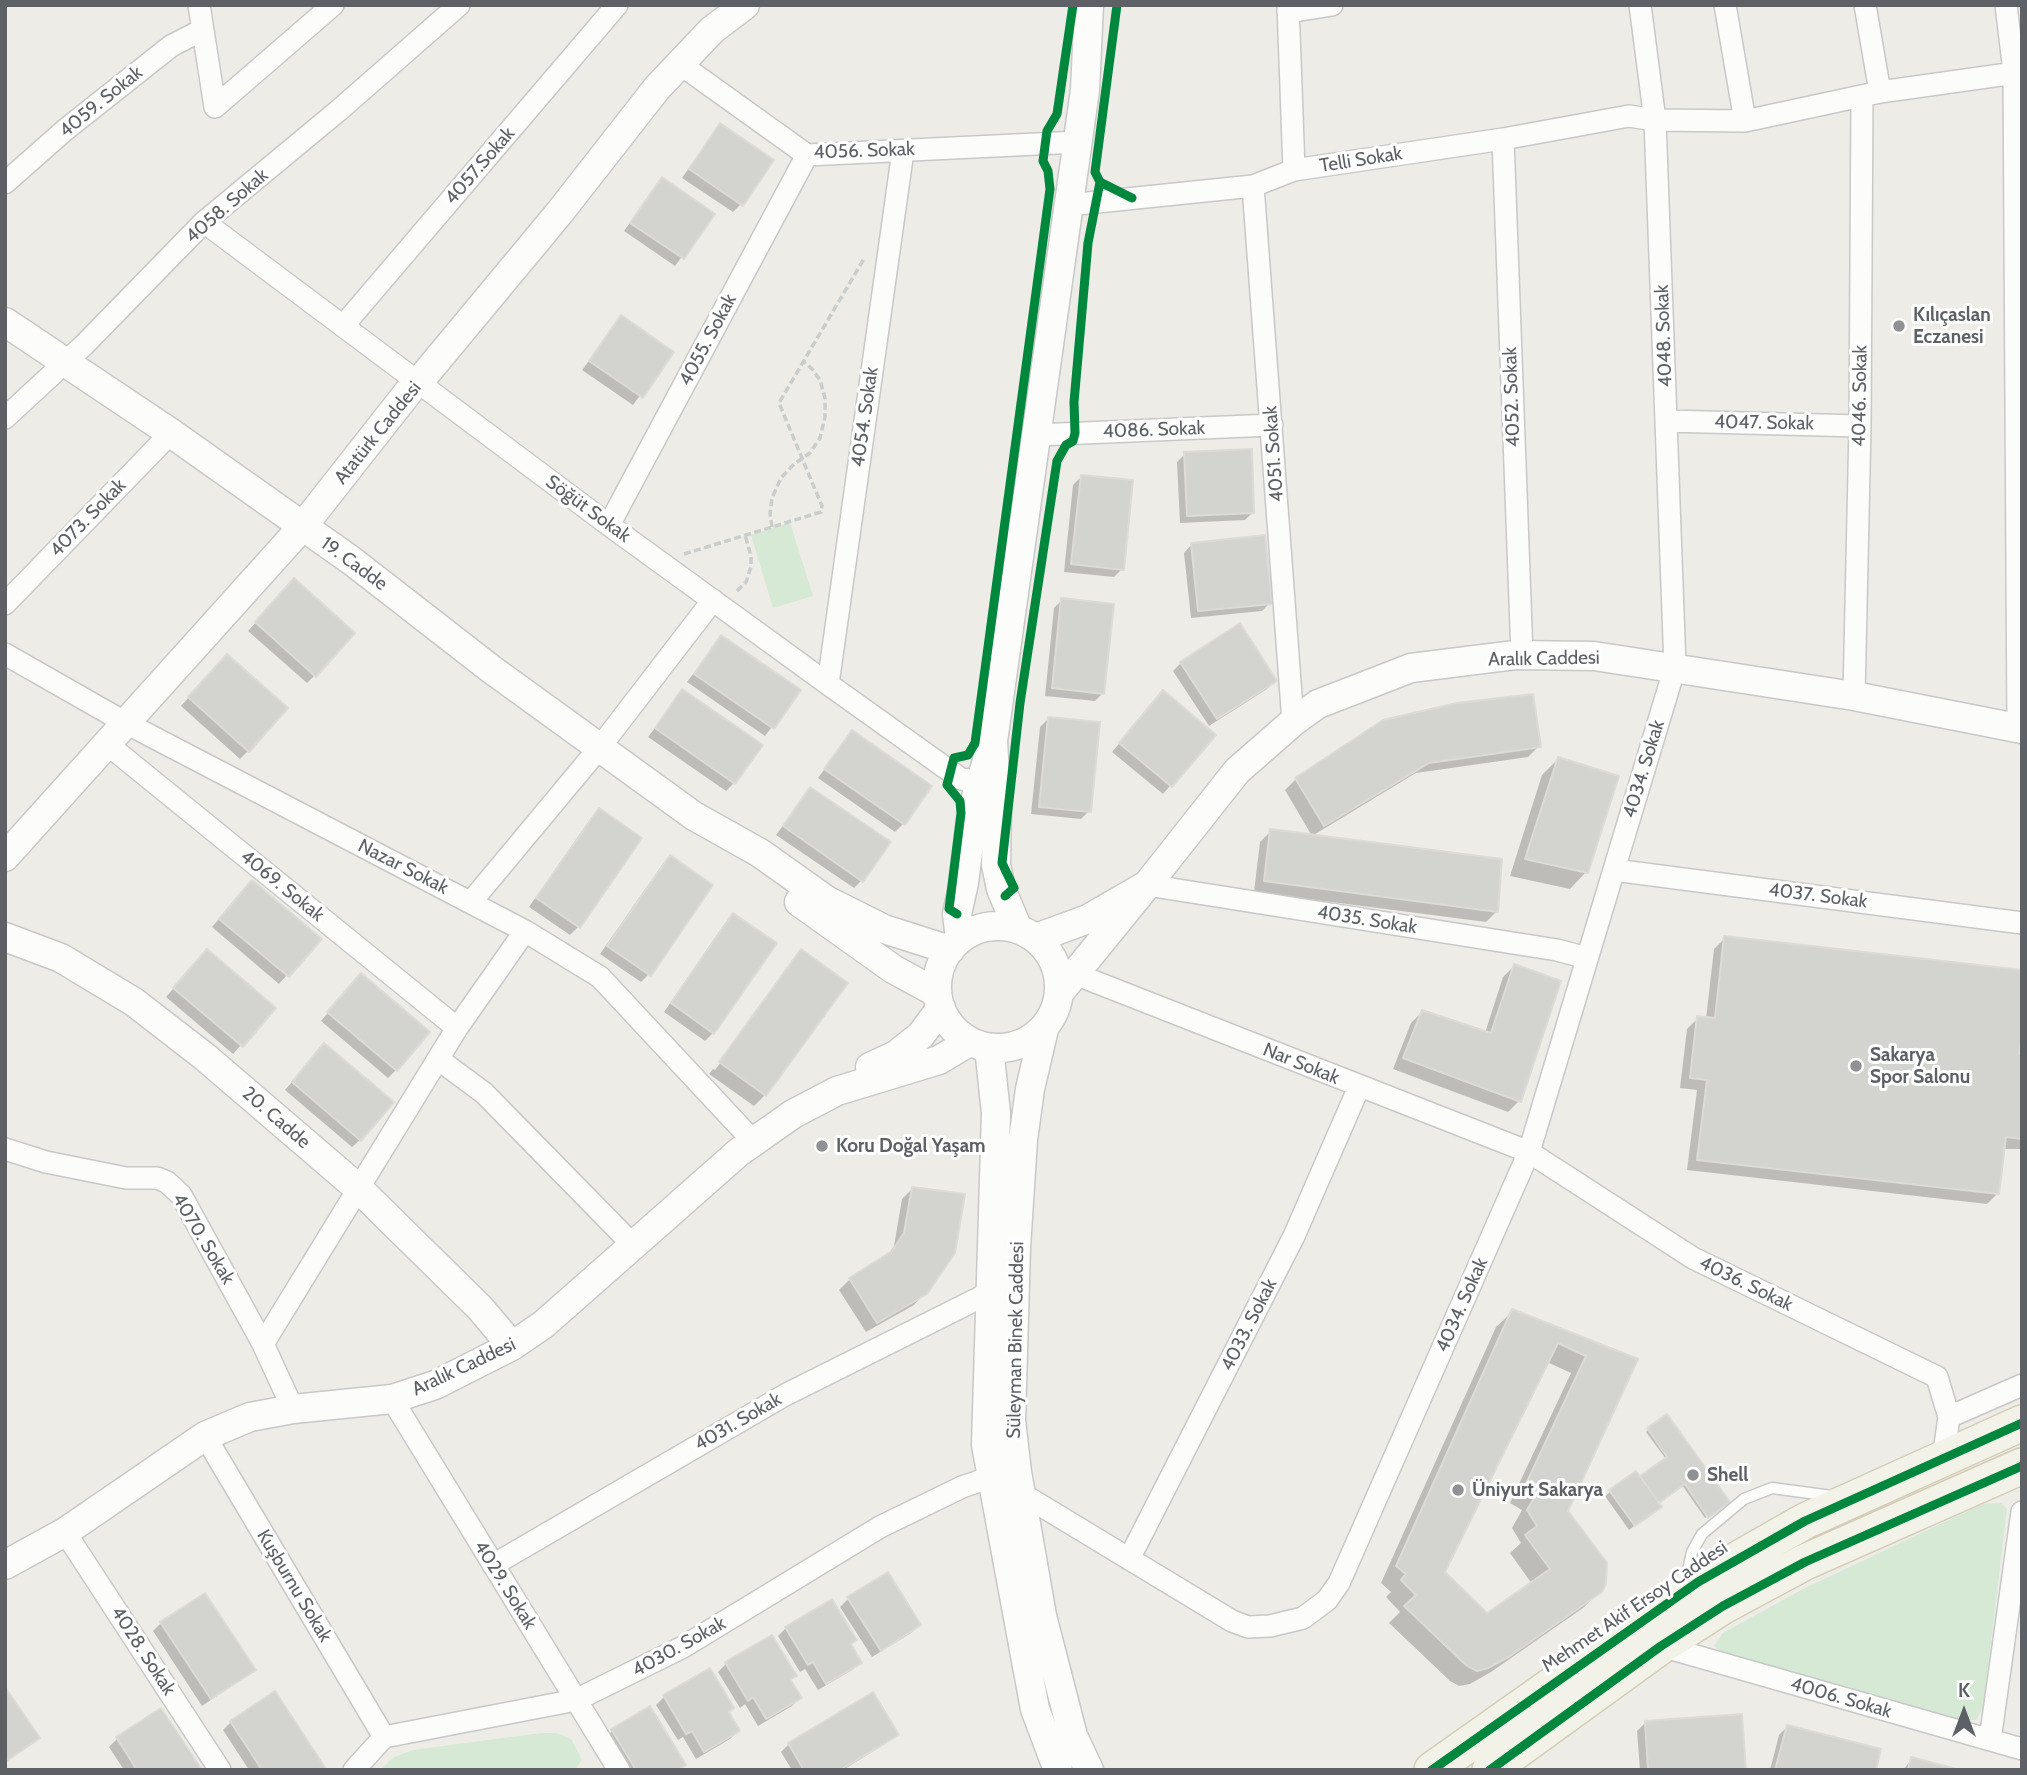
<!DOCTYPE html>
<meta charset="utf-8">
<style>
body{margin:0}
#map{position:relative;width:2027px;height:1775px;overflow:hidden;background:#edece7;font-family:Cabin,sans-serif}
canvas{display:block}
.frame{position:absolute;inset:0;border:7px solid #5d6065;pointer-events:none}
.north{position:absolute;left:1929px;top:1677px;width:70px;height:70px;-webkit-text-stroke:5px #fff;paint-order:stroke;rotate:0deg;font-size:19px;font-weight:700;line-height:28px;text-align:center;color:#5d6065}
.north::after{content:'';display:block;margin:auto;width:24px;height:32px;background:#5d6065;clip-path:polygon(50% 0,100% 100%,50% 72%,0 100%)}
</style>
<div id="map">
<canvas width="2027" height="1775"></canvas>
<div class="frame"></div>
<div class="north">K</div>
</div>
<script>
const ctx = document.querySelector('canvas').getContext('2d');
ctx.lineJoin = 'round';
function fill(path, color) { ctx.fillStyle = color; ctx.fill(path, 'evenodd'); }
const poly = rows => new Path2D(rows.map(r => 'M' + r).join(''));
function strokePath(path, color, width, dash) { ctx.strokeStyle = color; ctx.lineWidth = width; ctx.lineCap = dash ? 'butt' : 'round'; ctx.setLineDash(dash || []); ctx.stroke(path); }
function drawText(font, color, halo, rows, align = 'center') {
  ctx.font = font + ' Cabin,sans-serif'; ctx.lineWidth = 6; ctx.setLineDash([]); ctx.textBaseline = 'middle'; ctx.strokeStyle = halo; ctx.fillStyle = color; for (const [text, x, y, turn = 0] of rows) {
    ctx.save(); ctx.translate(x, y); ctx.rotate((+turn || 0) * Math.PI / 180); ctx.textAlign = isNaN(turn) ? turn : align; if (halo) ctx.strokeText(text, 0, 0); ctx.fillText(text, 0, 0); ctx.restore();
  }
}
fill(poly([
 [790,523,813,596,773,608,751,535],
 [2001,1503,2007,1509,1983,1708,1976,1720,1962,1720,1939,1715,1731,1659,1714,1646,1723,1633,1805,1588,1983,1504],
 [541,1733,557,1733,571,1739,582,1760,575,1770,380,1770,394,1757,413,1750]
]), '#d5e9d4');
fill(poly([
 [720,125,741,204,733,212,682,178,713,133],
 [662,179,713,214,675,266,624,231],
 [621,318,672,352,633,405,582,370],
 [1185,454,1253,512,1245,520,1180,523,1177,462],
 [1081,477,1122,569,1114,577,1064,572,1073,485],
 [1192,544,1270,603,1262,611,1191,618,1184,553],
 [286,589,315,675,307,683,248,631],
 [1062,600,1103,693,1095,701,1045,696,1054,608],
 [721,637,799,691,765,736,687,682],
 [1181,663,1274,681,1267,689,1209,726,1173,671],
 [219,664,248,751,240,759,181,706],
 [682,692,734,783,726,791,648,737],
 [1155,701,1214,735,1163,794,1112,752],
 [1048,719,1089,811,1081,819,1031,814,1040,727],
 [852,732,903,824,895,832,818,778],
 [1539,746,1528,757,1416,773,1312,836,1285,790,1296,779],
 [1558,759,1586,872,1570,889,1510,876,1542,775],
 [810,789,862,880,854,888,776,835],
 [599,810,640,838,578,927,570,935,529,907,591,818],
 [1271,831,1497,911,1486,922,1254,892,1260,842],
 [670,857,649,974,641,982,600,954,662,865],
 [244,890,319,939,279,984,212,927],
 [733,915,713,1033,705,1041,664,1012,725,923],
 [1725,938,2022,1056,2022,1149,2003,1149,1998,1193,1987,1204,1687,1170,1697,1090,1680,1088,1687,1029,1698,1018,1706,1019,1714,949],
 [801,951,765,1095,754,1106,709,1074,713,1069,715,1070,794,961,791,961],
 [199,959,274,1008,233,1054,166,997],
 [1514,966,1519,1101,1508,1112,1393,1069,1411,1023,1422,1012,1485,1033,1503,977],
 [353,983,396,1070,388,1078,321,1021],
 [317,1053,360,1140,352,1147,285,1090],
 [913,1188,925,1293,914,1305,866,1332,839,1290,850,1279,887,1256,894,1246,902,1199],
 [1513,1311,1636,1360,1566,1511,1601,1591,1583,1608,1491,1672,1470,1684,1459,1686,1450,1681,1389,1623,1400,1612,1386,1597,1391,1592,1381,1583,1496,1327],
 [1547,1362,1571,1373,1510,1503,1522,1510,1512,1528,1521,1543,1510,1553,1532,1584,1487,1615,1443,1572],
 [1648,1430,1726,1504,1705,1518,1682,1485,1657,1503,1654,1511,1629,1530,1605,1496,1635,1473,1639,1479,1666,1459,1646,1432],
 [887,1574,919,1625,911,1633,872,1657,840,1607,848,1599],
 [204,1595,253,1669,245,1677,202,1706,153,1631,161,1623],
 [786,1628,849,1645,860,1662,852,1670,818,1690,805,1669,800,1672,778,1636],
 [726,1664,794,1675,789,1681,800,1698,792,1706,758,1726,745,1704,740,1708,718,1672],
 [664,1697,727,1713,738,1731,730,1739,696,1759,683,1737,678,1740,656,1705],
 [160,1710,200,1770,124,1770,109,1747,117,1739],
 [231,1722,322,1770,249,1770,223,1730],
 [1645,1723,1744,1770,1640,1770,1637,1731],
 [1787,1727,1874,1770,1770,1770,1779,1735],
 [612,1731,684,1764,679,1770,623,1770,604,1739],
 [896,1735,888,1742,843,1770,792,1770,781,1752,789,1744],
 [1912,1759,1953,1770,1903,1770]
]), '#0003');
const building = poly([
 [720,123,774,160,743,206,689,169,720,123],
 [662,177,715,214,684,259,630,223,662,177],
 [621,315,674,352,643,398,589,361,621,315],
 [1252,449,1254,513,1187,516,1184,452,1252,449],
 [1081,475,1133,480,1124,570,1071,564,1081,475],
 [1265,535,1272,604,1198,611,1191,543,1265,535],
 [294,578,355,633,316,677,255,622,294,578],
 [1061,598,1114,604,1104,694,1052,688,1061,598],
 [1240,623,1277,681,1217,719,1180,662,1240,623],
 [721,635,801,690,774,729,694,674,721,635],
 [227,654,288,708,249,752,188,697,227,654],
 [682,689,763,745,735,784,655,728,682,689],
 [1163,690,1216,735,1172,787,1119,743,1163,690],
 [1533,694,1541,747,1429,763,1324,826,1295,778,1383,720,1457,703,1533,694],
 [1048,717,1100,722,1091,812,1039,807,1048,717],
 [852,730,932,786,905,825,824,769,852,730],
 [1558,757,1619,776,1588,873,1525,859,1558,757],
 [810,787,891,842,863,882,783,826,810,787],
 [599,808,642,838,580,928,536,898,599,808],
 [1270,829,1502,859,1498,912,1264,881,1270,829],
 [670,855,713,885,651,976,607,946,670,855],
 [252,880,322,939,289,977,219,919,252,880],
 [733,913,777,943,714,1034,671,1003,733,913],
 [1724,936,2022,970,2022,1033,2019,1054,2022,1054,2022,1139,2006,1137,1999,1194,1697,1160,1707,1080,1690,1078,1697,1016,1715,1018,1724,936],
 [207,949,276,1008,243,1047,173,988,207,949],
 [801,949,848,983,766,1096,719,1062,801,949],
 [1514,964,1561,981,1521,1102,1403,1058,1422,1010,1491,1033,1514,964],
 [361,973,430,1032,397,1071,327,1012,361,973],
 [324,1043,394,1102,361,1141,292,1082,324,1043],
 [912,1187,965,1194,955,1253,927,1294,877,1323,849,1278,892,1251,904,1233,912,1187],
 [1512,1309,1638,1359,1568,1511,1607,1563,1606,1583,1602,1592,1510,1656,1488,1668,1477,1671,1466,1665,1404,1606,1416,1595,1401,1580,1406,1574,1396,1566,1512,1309],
 [1558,1343,1586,1356,1525,1486,1537,1493,1527,1510,1537,1526,1525,1535,1550,1569,1487,1613,1445,1572,1558,1343],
 [1667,1414,1730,1502,1708,1518,1685,1484,1659,1503,1640,1476,1667,1457,1647,1428,1667,1414],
 [1636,1471,1662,1507,1635,1526,1609,1490,1636,1471],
 [888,1572,921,1625,881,1651,847,1597,888,1572],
 [205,1593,256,1670,211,1699,160,1622,205,1593],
 [832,1599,857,1640,851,1644,862,1663,826,1684,813,1662,808,1665,785,1627,832,1599],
 [772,1635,797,1676,790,1679,802,1698,766,1719,753,1697,748,1701,725,1662,772,1635],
 [710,1668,734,1708,729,1712,740,1731,704,1752,692,1731,686,1734,663,1695,710,1668],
 [5,1687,40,1738,5,1762,5,1687],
 [275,1691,326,1769,324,1770,262,1770,230,1721,275,1691],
 [873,1692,899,1735,840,1770,804,1770,788,1743,873,1692],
 [650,1706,686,1765,678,1770,636,1770,611,1729,650,1706],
 [161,1708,202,1770,137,1770,116,1737,161,1708],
 [1742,1714,1746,1770,1648,1770,1645,1721,1742,1714],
 [1787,1725,1881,1749,1876,1770,1775,1770,1787,1725],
 [1911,1757,1960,1770,1908,1770,1911,1757]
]);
fill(building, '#d3d3d0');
strokePath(building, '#dcdbd6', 2);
const service = poly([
 [1686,1579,1692,1552,1702,1534,1744,1499,1772,1488,1832,1496]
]);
const minor = poly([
 [199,5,215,107],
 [1288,5,1294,170],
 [1725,5,1745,121],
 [1865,5,1880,92],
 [2006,5,2014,72,2018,728],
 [1288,12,1332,5],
 [680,64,807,155,1078,142],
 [215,107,333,5],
 [1503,139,1522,655],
 [5,183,65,130,171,46,202,30],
 [1253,186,1293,722],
 [1068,205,1253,186,1294,170,1503,139,1629,116,1655,120,1745,121,1880,92,2022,72],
 [204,222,609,525,828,684,961,779,979,781],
 [343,326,617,5],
 [5,418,84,345,204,222,338,111,459,5],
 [1667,421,1860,426],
 [1037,435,1272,425],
 [609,525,807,155],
 [5,604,171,433],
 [5,654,126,723,525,931,600,977,754,1142],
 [828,684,903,151],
 [1854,696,1860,426,1862,96],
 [107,744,457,1028],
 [1614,870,2022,923],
 [1147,885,1557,950,1587,958],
 [471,902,600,747,713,600],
 [1075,974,1529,1152,1693,1258,1937,1377,1949,1417],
 [438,1059,484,1093,634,1246],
 [5,1149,46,1162,126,1178,157,1178,167,1182,181,1195,263,1344,293,1409],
 [263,1344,457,1028,525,931],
 [392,1399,619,1770],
 [205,1436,384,1737],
 [1943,1459,1949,1417,2022,1385],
 [1022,1494,1232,1621,1248,1627,1270,1626,1303,1618,1327,1600,1339,1583,1529,1152,1675,667,1655,120,1640,5],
 [65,1532,220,1770],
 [1129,1559,1294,1236,1359,1087],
 [493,1565,785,1395,989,1293],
 [1661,1646,2022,1749],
 [1990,1740,2022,1512],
 [354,1770,384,1737,576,1700,683,1647,880,1527,962,1487,991,1477]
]);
const tertiary = poly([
 [5,322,171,433,352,561,491,669,694,816,760,853,826,900,884,929,950,950],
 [5,857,303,526,413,386,418,383,560,212,657,88,712,30,745,5],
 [1147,885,1237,771,1293,722,1318,704,1411,668,1515,655,1594,656,1854,696,2022,729],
 [799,902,893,969,937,993],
 '937 987a61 61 0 1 1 122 0a61 61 0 1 1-122 0Z',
 [1018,929,1001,889,996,865,997,807,993,741,1085,90,1089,5],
 [5,937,61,958,134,1002,205,1057,359,1189,480,1308,512,1346],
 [1036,938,1088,919,1147,885,1060,992],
 [960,939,957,914,964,883,974,804,988,757],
 [1044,1029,1030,1089,1023,1140,1016,1248,1011,1421,1017,1472,1042,1616,1073,1736,1089,1770],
 [989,1048,996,1113,986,1445,1035,1709,1058,1770],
 [870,1067,896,1055,921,1035,941,1008],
 [5,1565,65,1532,205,1436,250,1417,293,1409,392,1399,435,1385,512,1346,544,1324,739,1152,793,1114,837,1091,939,1060,969,1042]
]);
const primary = poly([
 [1432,1770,1698,1582,1805,1521,2022,1423],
 [1490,1770,1661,1646,1723,1606,1805,1562,2022,1466]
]);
strokePath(service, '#c8c8c8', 13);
strokePath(minor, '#c8c8c8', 24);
strokePath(tertiary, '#c8c8c8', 31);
strokePath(primary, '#d4cdb6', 38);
strokePath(poly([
 [772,527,770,514,772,498,781,478,794,464,810,453,820,438,825,417,825,398,820,380,812,369,803,361],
 [684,554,821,512,822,506,779,403,865,257],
 [737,591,746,582,751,567,751,556,745,535]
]), '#c9cdcb', 3.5, [7, 3.5]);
strokePath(service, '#fcfcfb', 10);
strokePath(minor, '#fcfcfb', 21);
strokePath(tertiary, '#fcfcfb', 28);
strokePath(primary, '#f3f2e8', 35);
strokePath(poly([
 [1117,5,1095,172,1100,182,1132,198],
 [1005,896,1014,888,1002,863,1020,703,1057,461,1066,445,1073,441,1075,433,1074,402,1088,243,1100,182],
 [957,914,949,909,961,813,960,801,947,785,954,758,968,755,975,743,1050,189,1048,171,1043,161,1047,131,1057,114,1073,5],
 [1432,1770,1698,1582,1805,1521,2022,1423],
 [1490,1770,1661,1646,1723,1606,1805,1562,2022,1466]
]), '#00873e', 9);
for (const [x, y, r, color] of [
 [1899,326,7,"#8f9192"],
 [1856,1066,7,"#8f9192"],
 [822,1146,7,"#8f9192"],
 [1693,1475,7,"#8f9192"],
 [1458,1490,7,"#8f9192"]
]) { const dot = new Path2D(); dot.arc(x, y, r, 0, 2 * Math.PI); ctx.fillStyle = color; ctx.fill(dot); strokePath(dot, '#fff', 2.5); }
drawText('19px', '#5d6065', '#fff', [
 ["4059. Sokak",101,102,-39],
 ["4056. Sokak",864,151,-2],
 ["Telli Sokak",1361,160,-9],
 ["4057.Sokak",480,166,-49],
 ["4058. Sokak",227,206,-41],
 ["4048. Sokak",1664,336,-92],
 ["4055. Sokak",708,340,-62],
 ["4046. Sokak",1860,396,-89],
 ["4052. Sokak",1512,397,-92],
 ["4054. Sokak",865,417,-82],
 ["4047. Sokak",1764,423,1],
 ["4086. Sokak",1154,430,-2],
 ["Atatürk Caddesi",378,433,-51],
 ["4051. Sokak",1274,454,-94],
 ["Söğüt Sokak",588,509,36],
 ["4073. Sokak",88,518,-46],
 ["19. Cadde",354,564,36],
 ["Aralık Caddesi",1544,659,-1],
 ["4034. Sokak",1644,769,-73],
 ["Nazar Sokak",403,867,27],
 ["4069. Sokak",282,886,39],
 ["4037. Sokak",1818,896,7],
 ["4035. Sokak",1367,920,9],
 ["Nar Sokak",1301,1064,22],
 ["20. Cadde",276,1118,41],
 ["4070. Sokak",203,1239,59],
 ["4036. Sokak",1746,1284,26],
 ["4034. Sokak",1462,1305,-66],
 ["4033. Sokak",1249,1325,-63],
 ["Süleyman Binek Caddesi",1016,1340,-89],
 ["Aralık Caddesi",464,1367,-25],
 ["4031. Sokak",738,1422,-30],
 ["4029. Sokak",505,1585,58],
 ["Kuşburnu Sokak",294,1586,59],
 ["Mehmet Akif Ersoy Caddesi",1635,1607,-34],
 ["4030. Sokak",679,1647,-29],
 ["4028. Sokak",143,1651,57],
 ["4006. Sokak",1841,1698,16]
]);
drawText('bold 19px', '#5d6065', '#fff', [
 ["Kılıçaslan",1913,315],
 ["Eczanesi",1913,337],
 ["Sakarya",1870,1055],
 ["Spor Salonu",1870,1077],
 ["Koru Doğal Yaşam",836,1146],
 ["Shell",1707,1475],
 ["Üniyurt Sakarya",1472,1490]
], 'left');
</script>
